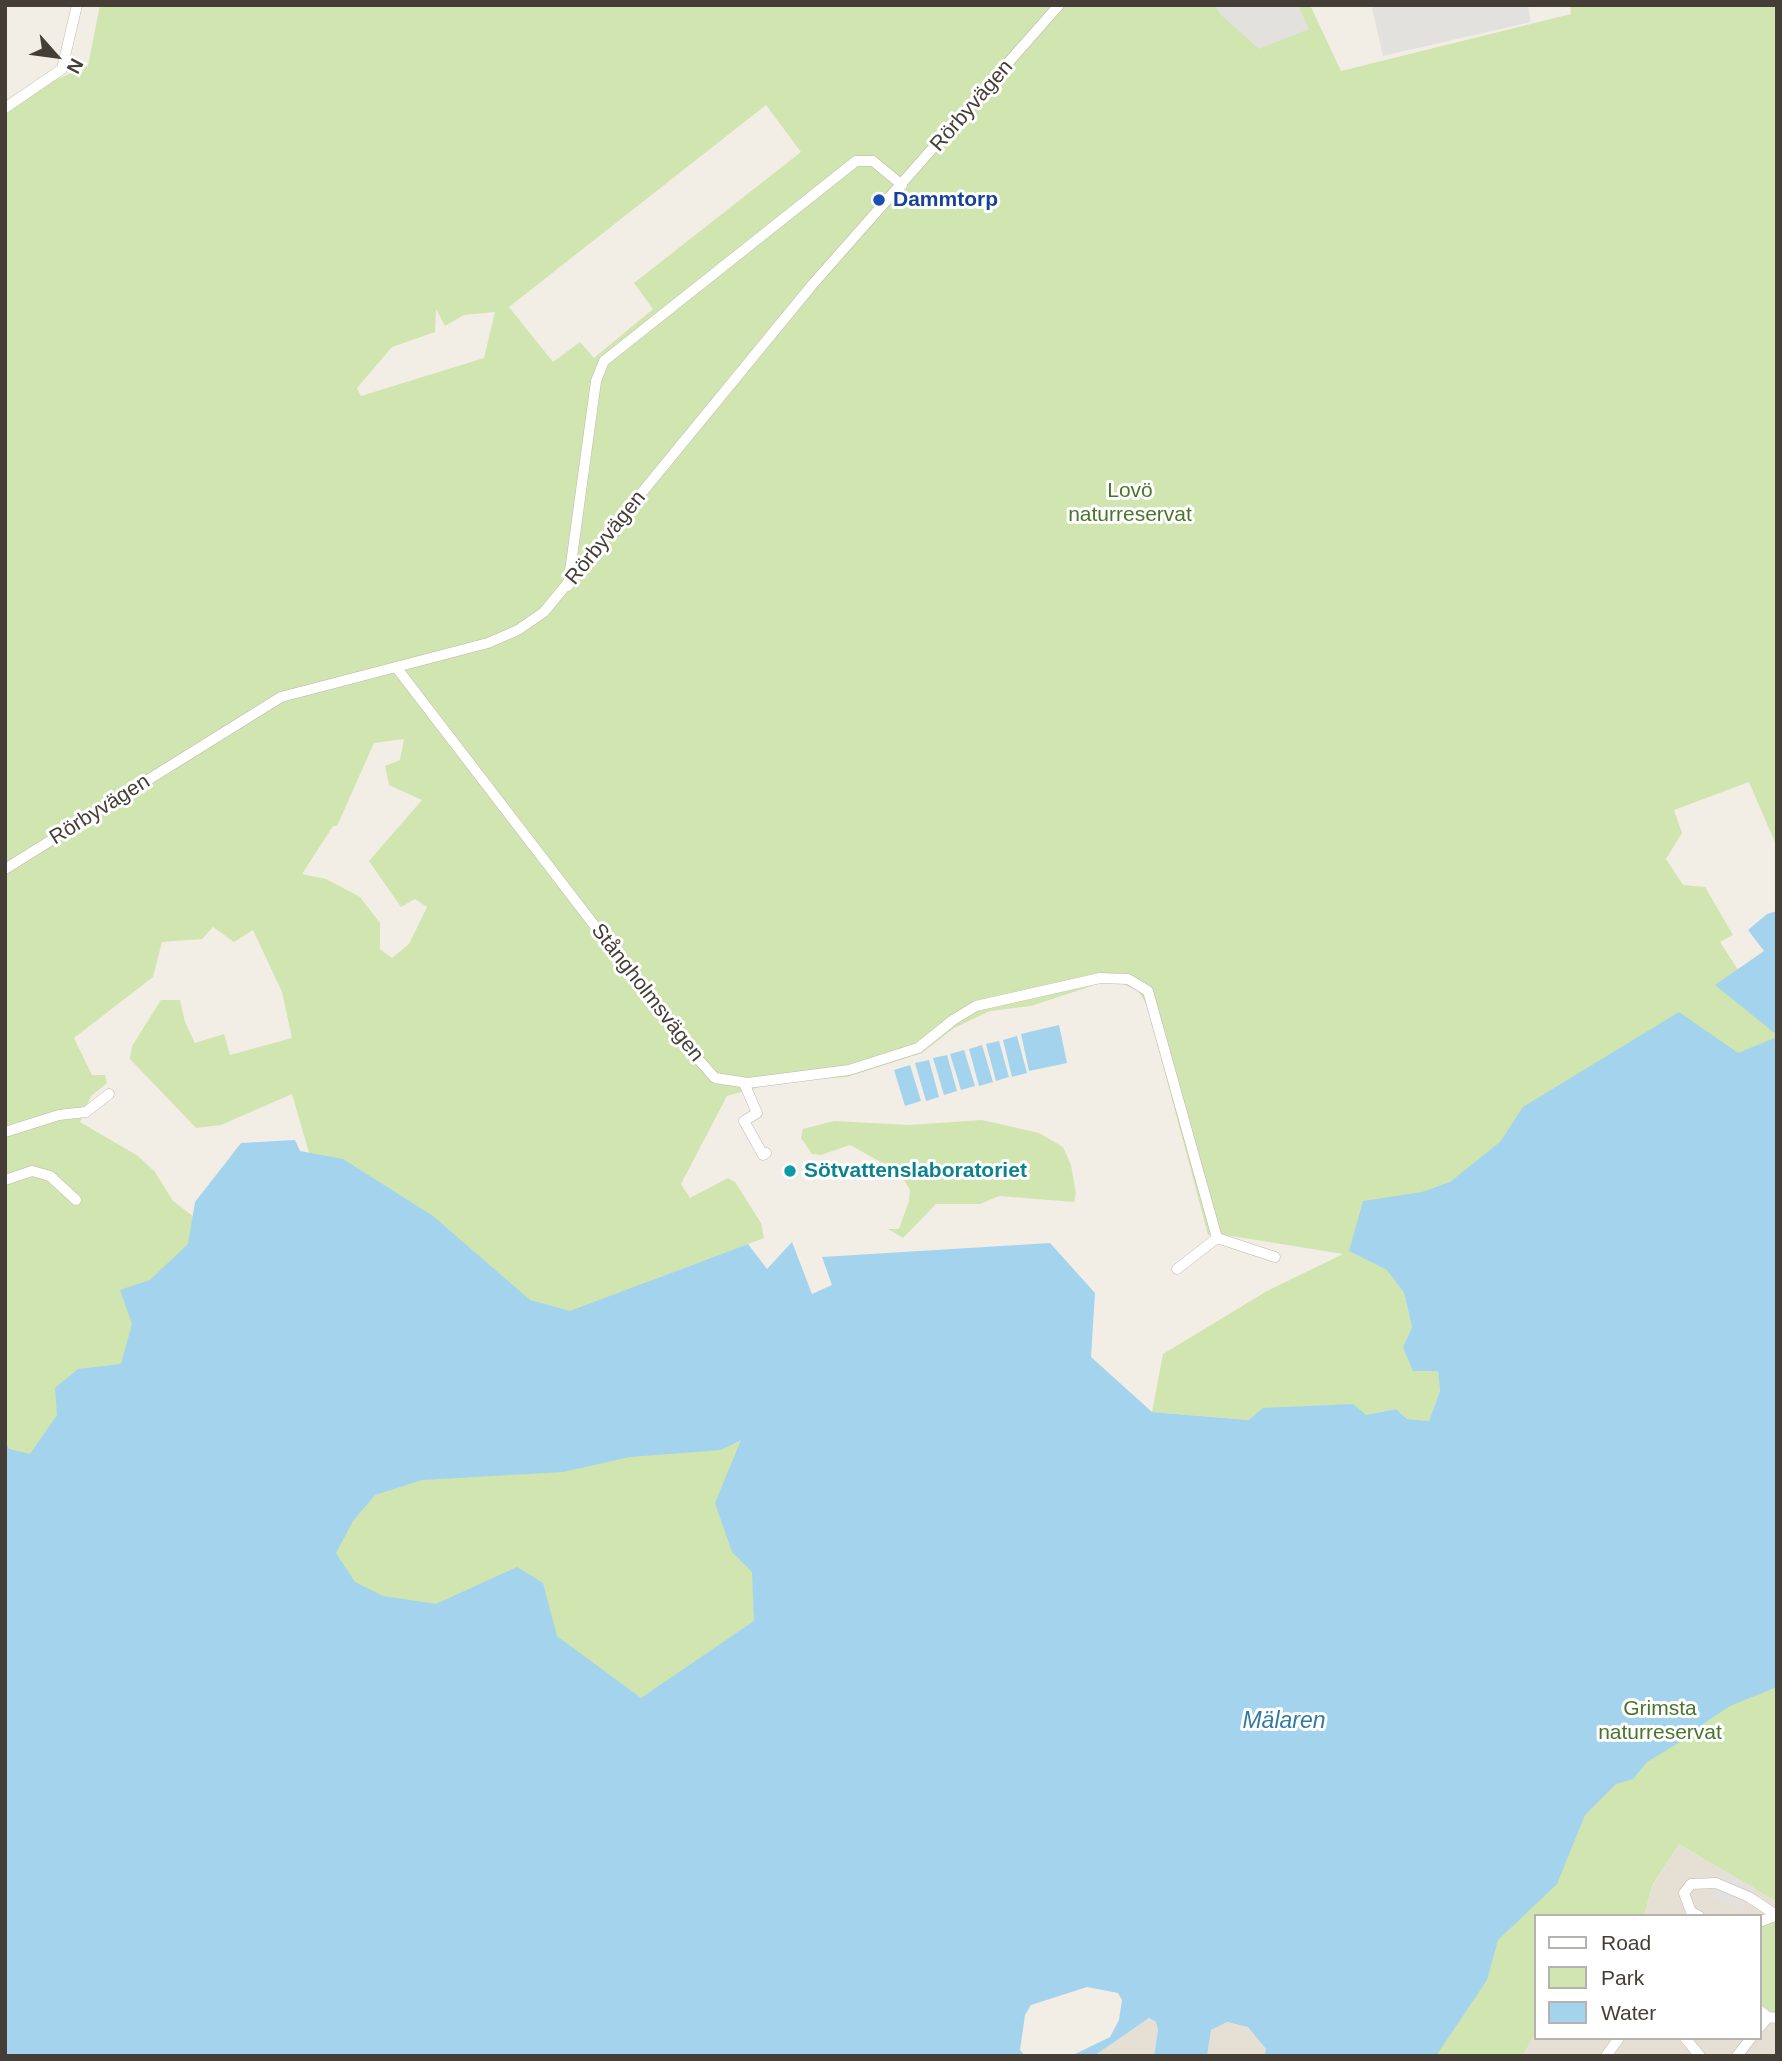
<!DOCTYPE html>
<meta charset="utf-8">
<style>
body{margin:0}
#map{position:relative;width:1782px;height:2061px;overflow:hidden;background:#f2eee6;font-family:Arial,sans-serif}
canvas{display:block}
.frame{position:absolute;inset:0;border:7px solid #453e36;pointer-events:none}
.legend{position:absolute;left:1534px;top:1914px;width:228px;height:126px;box-sizing:border-box;background:#fff;border:2px solid #b5b2af;margin:0;padding:9px 12px;list-style:none;font-size:21px;color:#453e36}
.legend li{display:flex;align-items:center;gap:14px;height:35px}
.legend b{width:35px;border:2px solid #b5b2af}
.north{position:absolute;left:21px;top:21px;width:70px;height:70px;-webkit-text-stroke:5px #fff;paint-order:stroke;rotate:118deg;font-size:19px;font-weight:700;line-height:28px;text-align:center;color:#453e36}
.north::after{content:'';display:block;margin:auto;width:24px;height:32px;background:#453e36;clip-path:polygon(50% 0,100% 100%,50% 72%,0 100%)}
</style>
<div id="map">
<canvas width="1782" height="2061"></canvas>
<div class="frame"></div>
<ul class="legend">
<li><b style="height:9px;background:#fff"></b>Road</li>
<li><b style="height:19px;background:#d0e5b0"></b>Park</li>
<li><b style="height:19px;background:#a4d3ed"></b>Water</li>
</ul>
<div class="north">N</div>
</div>
<script>
const ctx = document.querySelector('canvas').getContext('2d');
ctx.lineJoin = 'round';
function fill(path, color) { ctx.fillStyle = color; ctx.fill(path, 'evenodd'); }
const poly = rows => new Path2D(rows.map(r => 'M' + r).join(''));
function strokePath(path, color, width, dash) { ctx.strokeStyle = color; ctx.lineWidth = width; ctx.lineCap = dash ? 'butt' : 'round'; ctx.setLineDash(dash || []); ctx.stroke(path); }
function drawText(font, color, halo, rows, align = 'center') {
  ctx.font = font + ' Arial,sans-serif'; ctx.lineWidth = 6; ctx.setLineDash([]); ctx.textBaseline = 'middle'; ctx.strokeStyle = halo; ctx.fillStyle = color; for (const [text, x, y, turn = 0] of rows) {
    ctx.save(); ctx.translate(x, y); ctx.rotate((+turn || 0) * Math.PI / 180); ctx.textAlign = isNaN(turn) ? turn : align; if (halo) ctx.strokeText(text, 0, 0); ctx.fillText(text, 0, 0); ctx.restore();
  }
}
fill(poly([
 [1679,1844,1777,1902,1777,2056,1522,2056,1535,2035,1535,2038,1759,2038,1759,1916,1644,1916,1652,1887],
 [1149,2018,1156,2022,1158,2030,1154,2056,1094,2056],
 [1227,2022,1249,2027,1266,2049,1264,2056,1207,2056,1211,2030]
]), '#e6e0d4');
fill(poly([
 [100,5,1310,5,1341,71,1571,14,1570,5,1777,5,1777,847,1749,782,1674,810,1682,833,1666,859,1683,885,1705,887,1733,935,1720,942,1742,976,1777,956,1777,1325,5,2056,5,101,88,66],
 [766,105,801,152,634,283,653,309,594,358,580,342,553,362,509,307],
 [436,309,445,326,464,315,495,312,484,358,361,396,357,388,392,347,435,332],
 [404,739,400,760,385,766,389,785,422,800,369,861,401,907,415,899,427,907,409,944,392,958,380,949,380,923,360,897,326,879,302,874,333,826,337,826,374,743],
 [213,927,234,942,253,930,282,992,292,1038,230,1055,224,1034,195,1043,185,1022,180,1000,161,1000,132,1046,130,1059,196,1128,221,1125,292,1094,309,1153,323,1156,214,1232,173,1201,155,1172,138,1156,80,1122,91,1096,107,1083,105,1075,92,1075,74,1038,153,977,162,942,202,939],
 [1101,983,1121,983,1138,991,1147,1005,1208,1235,1219,1234,1343,1254,1267,1291,1163,1354,1152,1412,1250,1420,1366,1415,1396,1409,1407,1419,1429,1421,1440,1391,1438,1370,1403,1347,1412,1327,1404,1293,1387,1270,1473,1379,1428,1443,1131,1419,650,1281,764,1238,761,1223,735,1182,728,1178,690,1198,681,1184,727,1096,781,1081,847,1077,922,1053,954,1028,990,1011,1031,1006],
 [982,1120,1039,1133,1063,1147,1071,1165,1076,1193,1074,1202,999,1196,980,1204,936,1204,903,1238,888,1229,899,1229,909,1201,910,1190,899,1172,850,1145,821,1155,812,1154,801,1138,803,1129,834,1121,909,1125],
 [1777,1529,1777,1902,1679,1844,1652,1886,1644,1916,1535,1916,1535,2035,1522,2056,1294,2056],
 [1777,1920,1777,2014,1759,2006,1759,1926]
]), '#d0e5b0');
fill(poly([
 [1215,5,1298,5,1309,29,1259,49,1220,14],
 [1378,5,1528,5,1531,22,1383,56,1372,8],
 [1722,1871,1754,1887,1742,1910,1710,1895]
]), '#e3e1de');
fill(poly([
 [1777,911,1777,1035,1715,985,1764,951,1748,930,1767,914],
 [1679,1012,1738,1053,1777,1037,1777,1687,1730,1706,1703,1724,1698,1731,1647,1762,1633,1779,1616,1784,1585,1815,1557,1884,1498,1940,1487,1980,1436,2056,1264,2056,1266,2049,1248,2027,1227,2022,1211,2030,1207,2056,1154,2056,1158,2030,1156,2022,1149,2018,1094,2056,1071,2056,1110,2037,1119,2020,1122,2000,1118,1993,1087,1987,1031,2005,1025,2015,1020,2050,1025,2056,5,2056,5,1441,9,1449,30,1454,57,1415,55,1388,78,1369,121,1364,132,1324,120,1290,150,1280,188,1244,195,1202,241,1143,295,1140,300,1151,343,1159,433,1216,530,1300,570,1311,748,1244,767,1269,792,1242,812,1294,832,1285,822,1257,1050,1243,1095,1293,1091,1357,1152,1412,1249,1420,1263,1408,1353,1404,1366,1415,1396,1409,1407,1419,1429,1421,1440,1391,1438,1371,1413,1371,1403,1347,1412,1327,1404,1293,1387,1270,1349,1251,1363,1201,1422,1192,1450,1182,1500,1142,1523,1107],
 [741,1440,715,1503,732,1552,752,1572,754,1621,641,1698,557,1636,543,1583,517,1567,436,1604,383,1596,355,1582,336,1553,353,1521,375,1495,422,1480,563,1472,630,1457,721,1450],
 [1059,1025,1067,1063,1029,1071,1021,1034],
 [1017,1036,1027,1073,1012,1077,1003,1040],
 [999,1041,1009,1077,996,1081,986,1044],
 [982,1045,993,1082,979,1086,969,1049],
 [964,1050,975,1086,961,1090,950,1054],
 [947,1055,957,1091,944,1095,933,1058],
 [929,1060,939,1097,926,1101,915,1063],
 [910,1065,921,1101,905,1106,894,1070]
]), '#a4d3ed');
const minor = poly([
 [5,108,62,69,77,5],
 [568,586,596,381,604,361,856,161,873,161,902,185],
 [396,667,690,1050,715,1078,748,1083,849,1070,918,1048,953,1020,976,1006,1100,978,1128,979,1148,991,1217,1238,1177,1269],
 [5,869,281,697,488,643,518,630,544,612,812,285,1059,5],
 [744,1083,757,1113,744,1121,763,1155,766,1153],
 [5,1132,59,1115,86,1112,109,1094],
 [5,1180,32,1171,50,1176,76,1200],
 [1217,1238,1275,1257],
 [1699,1916,1691,1912,1684,1893,1691,1884,1716,1883,1749,1897,1776,1915],
 [1759,1922,1777,1915],
 [1759,2010,1768,2017,1777,2018],
 [1759,2028,1768,2017],
 [1685,2038,1700,2056],
 [1606,2056,1619,2038],
 [1737,2056,1751,2038]
]);
strokePath(minor, '#c0b8ac', 11);
strokePath(minor, '#fff', 10);
for (const [x, y, r, color] of [
 [879,200,7,"#1a4fb4"],
 [790,1171,7,"#0f9aa8"]
]) { const dot = new Path2D(); dot.arc(x, y, r, 0, 2 * Math.PI); ctx.fillStyle = color; ctx.fill(dot); strokePath(dot, '#fff', 2.5); }
drawText('21px', '#453e36', '#fff', [
 ["Rörbyvägen",972,106,-49],
 ["Rörbyvägen",606,538,-51],
 ["Rörbyvägen",100,810,-32],
 ["Stångholmsvägen",647,993,52]
]);
drawText('bold 21px', '#164399', '#fff', [
 ["Dammtorp",893,200]
], 'left');
drawText('21px', '#4a742b', '#fff', [
 ["Lovö",1130,491],
 ["naturreservat",1130,515],
 ["Grimsta",1660,1709],
 ["naturreservat",1660,1733]
]);
drawText('bold 21px', '#0d838f', '#fff', [
 ["Sötvattenslaboratoriet",804,1171]
], 'left');
drawText('italic 23px', '#317aa4', '#fff', [
 ["Mälaren",1284,1722]
]);
</script>
